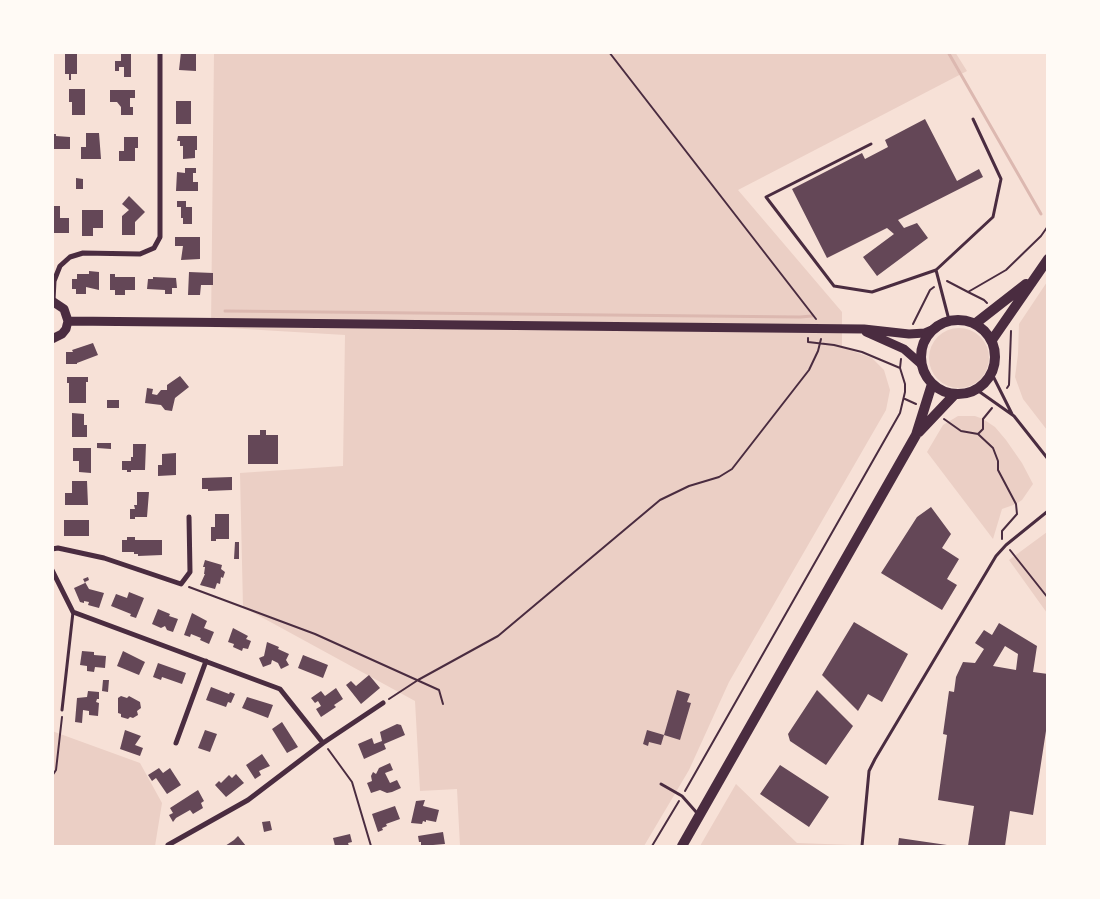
<!DOCTYPE html>
<style>
body{margin:0}
#map{position:relative;width:1100px;height:899px;overflow:hidden;background:#f7e1d7;font-family:"Titillium Web",sans-serif}
canvas{display:block}
.frame{position:absolute;inset:0;border:54px solid #fffaf5;pointer-events:none}
</style>
<div id="map">
<canvas width="1100" height="899"></canvas>
<div class="frame"></div>
</div>
<script>
const ctx = document.querySelector('canvas').getContext('2d');
ctx.lineJoin = 'round';
function fill(path, color) { ctx.fillStyle = color; ctx.fill(path, 'evenodd'); }
const poly = rows => new Path2D(rows.map(r => 'M' + r).join(''));
function strokePath(path, color, width, dash) { ctx.strokeStyle = color; ctx.lineWidth = width; ctx.lineCap = dash ? 'butt' : 'round'; ctx.setLineDash(dash || []); ctx.stroke(path); }
fill(poly([
 [955,52,967,71,738,190,842,312,842,347,872,358,884,370,890,390,886,410,729,682,689,770,644,846,460,846,457,789,420,791,415,701,243,607,240,473,343,466,345,335,211,327,214,53],
 [1047,282,1048,430,1047,430,1023,399,1015,377,1018,354,1019,324],
 '929 358a30 30 0 1 1 60 0a30 30 0 1 1-60 0Z',
 [958,416,975,416,983,419,995,427,1006,440,1022,463,1033,484,1022,500,1016,504,1002,509,993,539,927,452,943,425],
 [1047,532,1047,613,1009,560],
 [52,731,140,763,162,803,155,846,53,846],
 [736,784,797,843,853,845,853,846,700,846]
]), '#ebcfc5');
strokePath(poly([
 [948,52,1041,214],
 [225,311,800,317,812,316]
]), '#dcb8b0', 3);
fill(poly([
 [77,52,77,74,71,74,71,80,69,80,69,74,65,74,65,53],
 [121,52,131,52,131,77,124,77,124,67,119,67,119,71,115,71,115,61,121,61],
 [181,52,196,52,196,71,179,70],
 [69,89,85,89,85,115,72,115,72,102,69,102],
 [110,90,135,90,135,98,130,98,130,107,133,107,133,115,121,115,121,107,117,102,110,102],
 [176,101,191,101,191,124,176,124],
 [925,119,957,181,979,169,983,177,898,220,904,228,917,223,928,238,877,276,863,257,894,234,887,228,827,258,792,189,862,153,865,159,888,147,885,140],
 [86,133,99,133,101,159,81,159,81,147,86,147],
 [52,134,56,134,56,136,70,137,70,149,52,149],
 [178,136,197,136,197,150,195,150,195,158,183,159,183,146,180,146,180,141,177,141],
 [124,137,138,137,138,148,135,148,135,161,119,161,119,151,124,151],
 [185,168,196,168,196,173,193,173,193,182,198,182,198,191,176,191,177,172,185,173],
 [76,178,83,179,83,189,76,189],
 [129,196,145,212,135,222,135,235,122,235,122,216,129,210,122,204],
 [177,201,186,201,186,207,192,207,192,224,183,224,183,218,181,218,181,207,177,207],
 [52,206,60,206,60,218,69,218,69,233,52,233],
 [82,210,103,210,103,228,93,228,93,236,82,236],
 [175,237,200,237,200,259,181,260,183,246,175,246],
 [89,271,99,272,99,290,86,287,86,294,76,294,76,289,72,289,72,279,77,279,77,274,89,274],
 [189,272,213,273,213,285,201,285,200,295,188,295],
 [110,274,115,274,115,277,135,277,135,290,125,290,125,295,115,295,115,290,110,290],
 [153,277,176,278,177,288,172,288,172,294,165,294,165,290,147,289,148,279,153,279],
 [93,343,98,355,77,363,77,364,66,364,66,352,73,352,72,350],
 [180,376,189,387,175,398,172,411,165,410,161,405,145,403,147,388,153,389,152,394,157,395,161,390,167,390,167,385],
 [67,377,88,377,88,382,86,382,86,403,69,403,69,383,67,383],
 [107,400,119,400,119,408,107,408],
 [72,413,84,414,84,425,87,425,87,437,72,437],
 [260,430,266,430,266,435,278,435,278,464,248,464,248,435,260,435],
 [97,443,111,443,111,449,97,448],
 [133,444,146,444,145,470,131,470,131,472,127,472,127,470,122,470,122,461,131,461,131,457,133,457],
 [73,448,91,448,91,473,79,472,79,461,73,461],
 [176,453,176,475,158,476,158,465,162,465,162,454],
 [232,477,232,490,208,491,208,489,202,489,202,478],
 [72,481,87,481,88,505,65,505,65,493,72,493],
 [137,492,149,492,147,517,135,517,135,519,130,519,130,509,135,509,134,505,137,505],
 [931,507,951,534,942,548,959,559,947,579,957,585,942,610,881,573,917,517],
 [215,514,229,514,229,539,216,539,216,541,211,541,211,527,215,527],
 [64,520,89,520,89,536,64,536],
 [127,537,135,537,135,540,162,540,162,555,138,556,138,554,134,554,134,552,122,552,122,540,127,540],
 [235,542,239,542,239,559,234,559],
 [205,560,222,565,221,569,225,572,223,578,221,577,220,584,217,583,215,589,200,585,205,574,204,574,205,567,203,567],
 [88,577,89,580,85,582,89,589,104,593,99,608,88,605,89,602,84,601,84,603,80,602,74,588,85,583,83,579],
 [129,592,144,598,136,618,130,616,131,614,111,606,116,594,127,598],
 [158,609,170,614,169,616,178,619,173,632,167,630,165,626,161,628,152,624],
 [192,613,207,621,204,628,214,632,209,644,200,640,201,638,191,634,190,637,184,635],
 [854,622,908,654,882,702,868,694,858,711,822,675],
 [999,623,1037,646,1033,672,1048,674,1048,718,1033,815,1010,811,1005,846,968,846,974,806,938,800,947,735,943,734,949,691,954,692,956,677,963,662,975,663,984,649,975,643,984,630,992,635],
 [1005,646,1018,654,1016,670,993,666],
 [233,628,248,636,246,639,251,641,248,649,243,648,242,651,233,647,234,644,228,642],
 [267,642,279,647,278,649,289,654,286,660,289,665,281,669,278,663,272,660,271,664,263,667,259,658,264,656],
 [82,651,94,652,94,655,106,656,105,668,95,667,94,672,87,671,87,666,80,665],
 [123,651,145,662,139,675,117,666],
 [303,655,328,665,323,678,298,668],
 [158,663,186,673,182,684,162,677,161,680,153,677],
 [369,675,380,688,361,704,346,685,351,681,356,686],
 [103,680,109,680,108,692,102,691],
 [211,687,229,694,230,692,235,694,231,703,228,702,226,707,206,700],
 [336,688,343,699,334,705,336,707,321,717,316,709,321,706,318,701,315,703,311,698,321,691,325,696],
 [677,690,690,694,687,702,691,703,680,740,664,735],
 [817,690,853,726,826,765,790,741,788,734],
 [88,691,99,692,99,699,97,699,96,702,99,703,98,716,89,715,89,711,83,710,82,723,75,722,77,698,87,697],
 [121,696,127,698,129,696,140,702,141,708,137,711,138,715,133,718,130,717,128,719,121,717,121,714,118,713,118,698],
 [247,697,273,705,268,718,242,708],
 [282,722,298,747,287,753,272,729],
 [397,724,401,725,405,735,384,744,386,749,364,759,358,744,372,738,374,744,382,741,380,732],
 [125,730,141,736,135,745,143,748,140,756,120,749],
 [205,730,217,734,210,752,198,748],
 [647,730,664,735,661,745,649,742,648,746,643,744],
 [262,754,270,766,259,771,261,775,255,779,246,765],
 [390,763,393,770,385,773,390,783,397,780,401,788,392,792,387,793,380,790,371,793,367,783,372,781,371,776,373,772,376,774,379,768],
 [780,765,829,797,809,827,760,794],
 [159,768,163,773,170,768,181,785,167,794,156,778,152,781,148,775],
 [236,774,244,783,226,797,215,785,219,781,221,783,229,775,232,778],
 [198,790,204,801,201,803,203,808,193,814,190,810,176,818,173,822,169,815,173,813,170,808],
 [425,800,423,806,439,810,436,822,426,820,426,822,423,821,422,824,411,823,416,801],
 [395,806,400,819,386,824,387,826,382,828,383,830,378,832,372,814],
 [270,821,272,830,264,832,262,822],
 [443,832,445,844,421,846,421,842,419,842,418,836],
 [350,834,352,842,348,843,349,846,335,846,333,838],
 [238,836,246,846,225,846,234,840],
 [899,838,947,845,947,846,898,846]
]), '#644757');
strokePath(poly([
 [609,52,816,319],
 [947,281,968,292,1006,270,1041,236,1048,226],
 [968,292,984,300,987,303],
 [913,324,930,290,934,287],
 [808,338,808,342,834,345,862,352,900,368],
 [1007,388,1009,385,1011,331],
 [905,399,916,404],
 [944,419,961,431,978,434,993,448,998,461,998,470,1016,504,1017,514,1002,531,1002,539],
 [978,434,983,429,983,419,992,408],
 [1010,550,1048,598],
 [189,587,315,634,439,690,443,704],
 [389,699,418,680,498,636,660,500,689,486,719,477,732,469,809,370,818,351,821,339],
 [328,749,352,782,371,846],
 [52,776,56,770,62,717],
 [685,791,900,413,905,392,905,384,900,368,901,359],
 [652,846,679,801]
]), '#4a2c40', 2);
strokePath(poly([
 [871,144,766,197,834,286,872,292,936,270,993,217,1001,179,973,119],
 [936,270,949,320],
 [992,374,1012,414],
 [977,390,1014,416,1048,459],
 [62,710,73,612],
 [661,784,682,796,697,813],
 [862,846,869,771,875,759,996,556,1006,545,1048,511]
]), '#4a2c40', 3);
strokePath(poly([
 [53,301,54,281,60,266,70,257,83,253,140,254,154,248,160,237,160,52],
 [52,549,58,548,104,558,181,584,190,572,189,517],
 [52,570,73,612,280,689,323,743],
 [176,743,206,661],
 [168,845,248,800,323,743,383,703]
]), '#4a2c40', 5);
strokePath(poly([
 [52,301,64,309,68,321,66,329,62,334,52,339],
 [68,321,864,329,909,334,925,333,932,330],
 [866,332,904,349,921,364]
]), '#4a2c40', 9);
strokePath(poly([
 '921 357a37 37 0 1 1 74 0a37 37 0 1 1-74 0Z',
 [976,323,1026,284],
 [992,340,1048,259],
 [919,432,955,394],
 [682,846,916,435,932,384]
]), '#4a2c40', 10);
</script>
